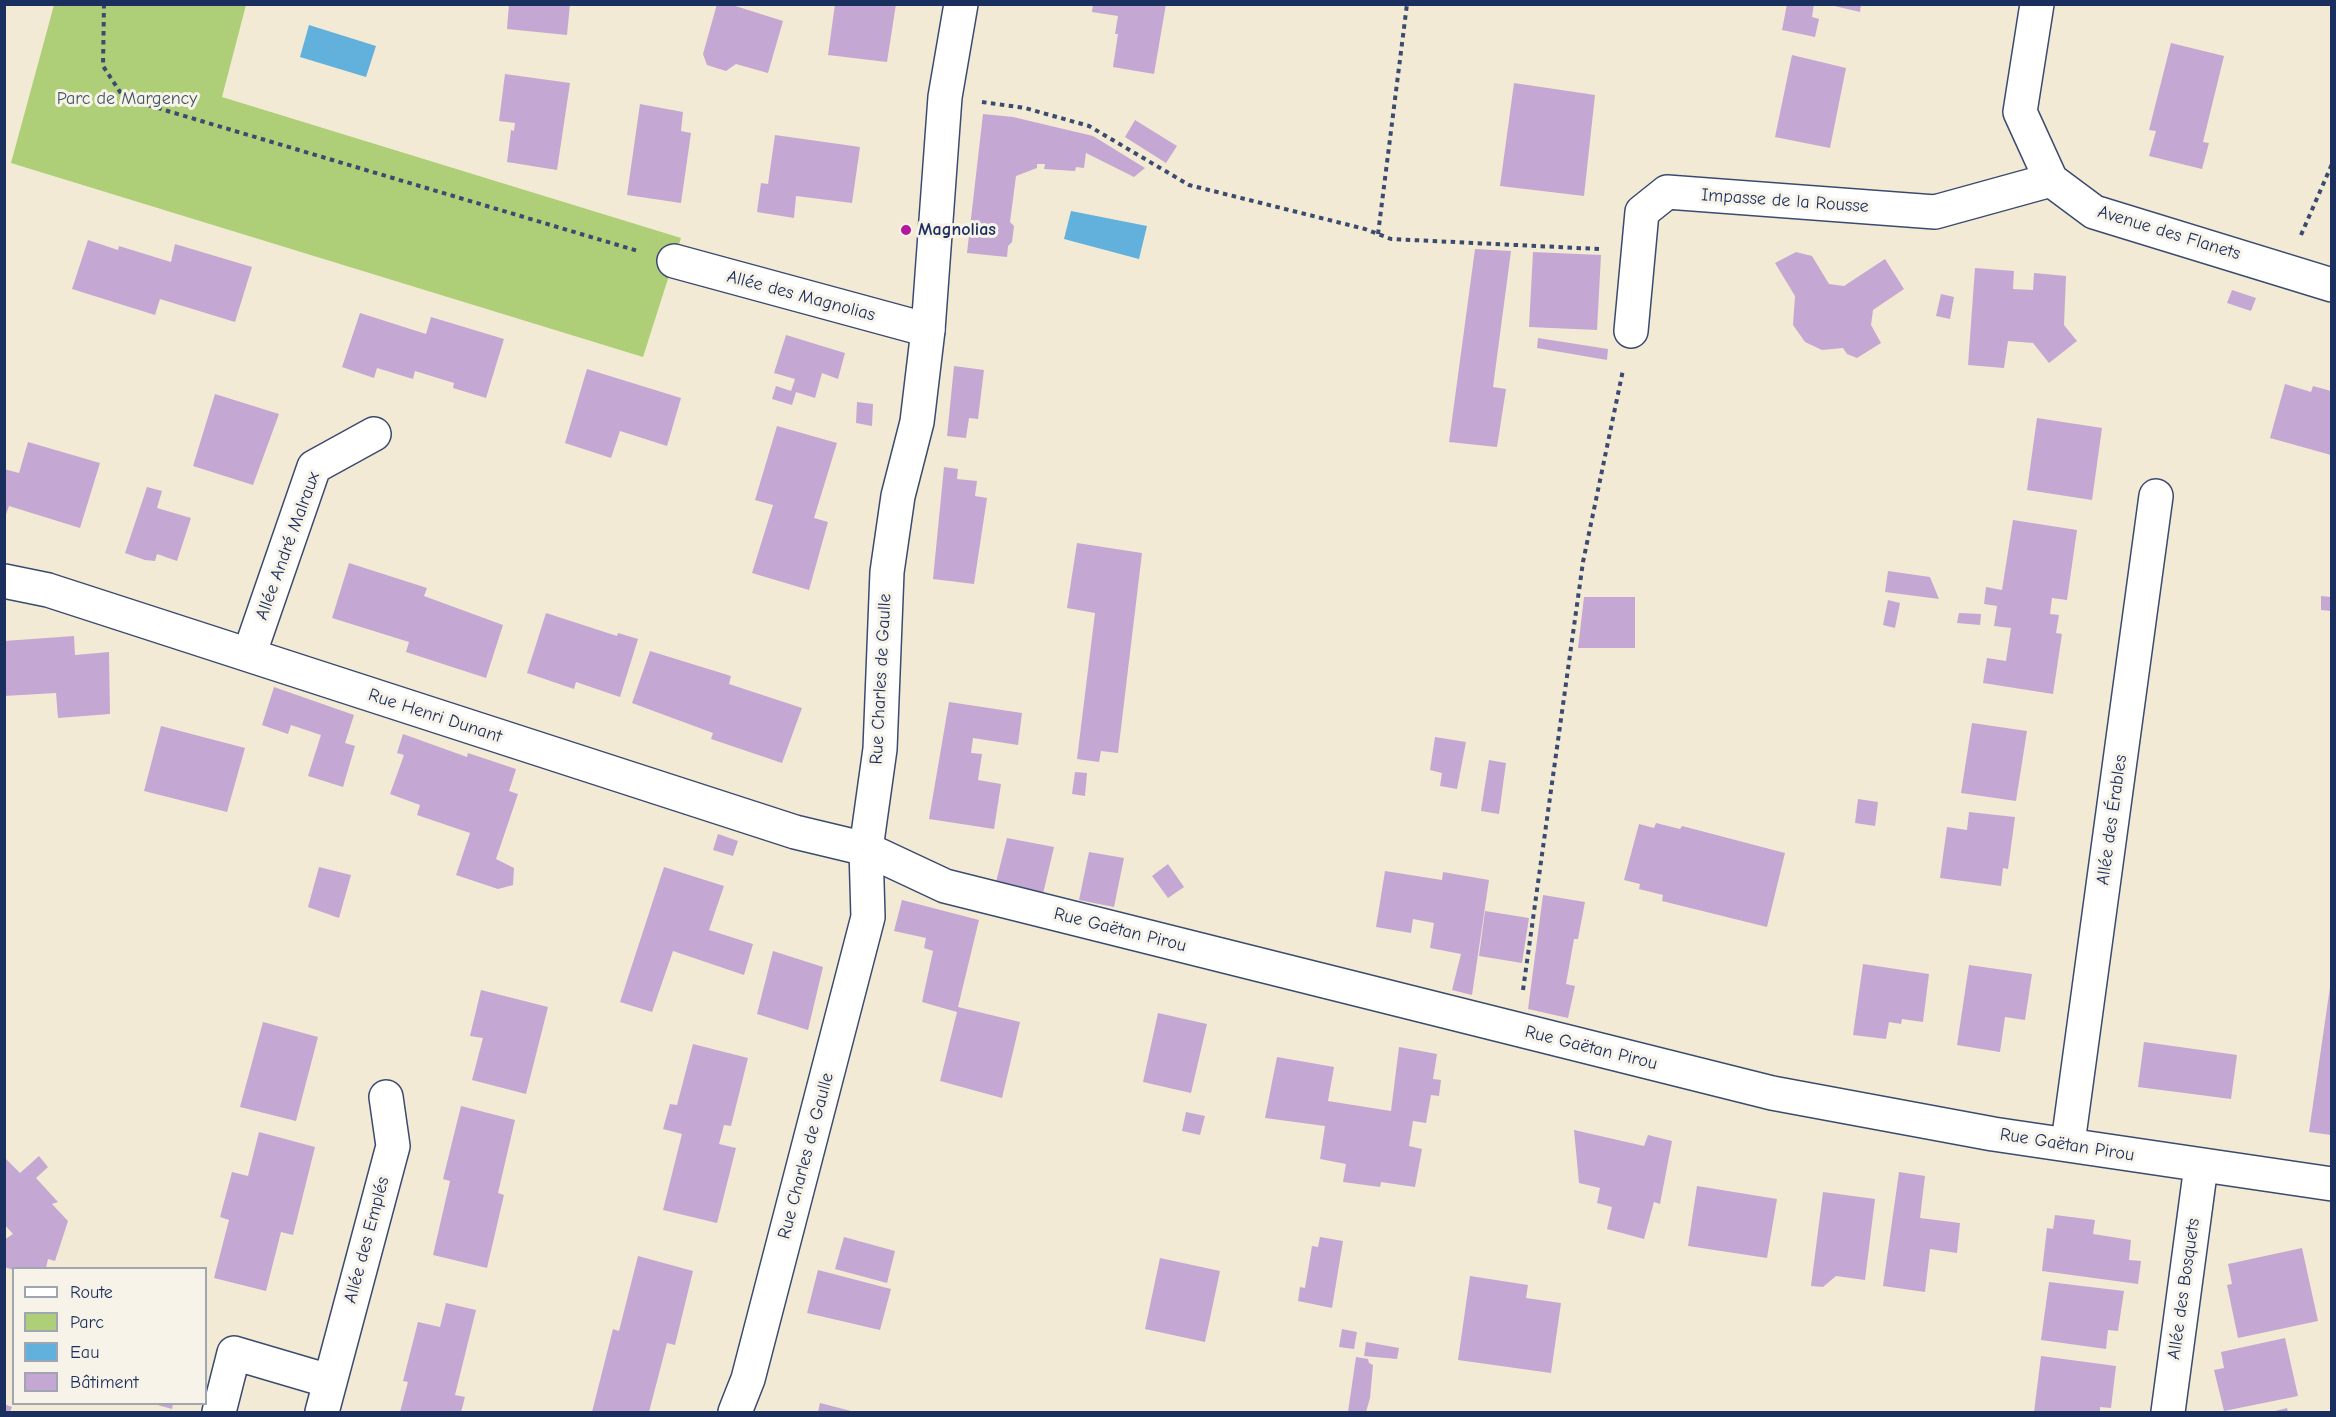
<!DOCTYPE html>
<meta charset="utf-8">
<style>
body{margin:0}
#map{position:relative;width:2336px;height:1417px;overflow:hidden;background:#f2ead4;font-family:"Comic Neue",sans-serif}
canvas{display:block}
.frame{position:absolute;inset:0;border:6px solid #1b2f5e;pointer-events:none}
.legend{position:absolute;left:12px;top:1267px;width:195px;height:138px;box-sizing:border-box;background:#f7f3e8;border:2px solid #9fa5b1;margin:0;padding:8px 10px;list-style:none;font-size:18px;color:#1b2f5e}
.legend li{display:flex;align-items:center;gap:12px;height:30px}
.legend b{width:30px;border:2px solid #9fa5b1}
</style>
<div id="map">
<canvas width="2336" height="1417"></canvas>
<div class="frame"></div>
<ul class="legend">
<li><b style="height:8px;background:#fff"></b>Route</li>
<li><b style="height:16px;background:#aecf77"></b>Parc</li>
<li><b style="height:16px;background:#62b0dc"></b>Eau</li>
<li><b style="height:16px;background:#c4a8d3"></b>Bâtiment</li>
</ul>
</div>
<script>
const ctx = document.querySelector('canvas').getContext('2d');
ctx.lineJoin = 'round';
function fill(path, color) { ctx.fillStyle = color; ctx.fill(path, 'evenodd'); }
const poly = rows => new Path2D(rows.map(r => 'M' + r).join(''));
function strokePath(path, color, width, dash) { ctx.strokeStyle = color; ctx.lineWidth = width; ctx.lineCap = dash ? 'butt' : 'round'; ctx.setLineDash(dash || []); ctx.stroke(path); }
function drawText(font, color, halo, rows, align = 'center') {
  ctx.font = font + ' "Comic Neue",sans-serif'; ctx.lineWidth = 6; ctx.setLineDash([]); ctx.textBaseline = 'middle'; ctx.strokeStyle = halo; ctx.fillStyle = color; for (const [text, x, y, turn = 0] of rows) {
    ctx.save(); ctx.translate(x, y); ctx.rotate((+turn || 0) * Math.PI / 180); ctx.textAlign = isNaN(turn) ? turn : align; if (halo) ctx.strokeText(text, 0, 0); ctx.fillText(text, 0, 0); ctx.restore();
  }
}
fill(poly([
 [54,5,246,5,222,97,681,238,643,357,11,163]
]), '#aecf77');
fill(poly([
 [309,25,376,46,366,77,300,57],
 [1071,211,1147,226,1139,259,1064,239]
]), '#62b0dc');
fill(poly([
 [509,4,570,4,567,35,507,29],
 [717,4,729,4,783,21,768,73,736,64,726,71,707,65,703,54],
 [835,4,896,4,887,62,828,55],
 [1093,4,1166,4,1154,74,1113,67,1118,34,1115,34,1118,16,1092,12],
 [1787,4,1814,4,1812,17,1819,19,1815,37,1782,30],
 [1826,4,1861,4,1860,12],
 [2171,43,2224,56,2203,142,2209,143,2202,169,2149,156,2156,131,2149,130],
 [1792,55,1846,68,1830,148,1775,137],
 [505,74,570,83,557,170,507,162,511,130,514,131,515,123,499,121],
 [1514,83,1595,95,1584,196,1500,186],
 [640,104,683,112,681,131,691,133,681,203,627,195],
 [983,114,1013,117,1093,136,1145,168,1134,177,1086,153,1084,168,1076,167,1075,171,1044,169,1045,164,1037,164,1037,168,1016,176,1010,222,1014,226,1012,242,1008,246,1007,257,967,253],
 [1135,120,1177,146,1166,163,1125,137],
 [775,135,860,147,852,203,796,196,794,218,757,212,761,183,768,184],
 [88,240,118,250,119,246,171,262,175,244,252,267,235,322,160,299,155,315,72,289],
 [1475,249,1511,251,1493,387,1506,389,1497,447,1449,442],
 [1533,252,1601,255,1597,330,1529,327],
 [1796,252,1812,256,1829,284,1844,286,1885,259,1904,289,1873,310,1871,325,1881,343,1857,358,1847,354,1843,348,1822,350,1805,342,1793,325,1795,296,1775,263],
 [1975,268,2014,271,2013,289,2033,290,2034,273,2066,276,2064,325,2077,341,2049,363,2033,343,2008,341,2004,368,1968,365],
 [2232,290,2256,298,2251,311,2227,303],
 [1941,294,1954,297,1950,319,1936,316],
 [360,313,426,334,431,317,504,339,486,398,453,388,454,383,415,371,413,379,377,368,374,378,342,367],
 [786,335,845,353,838,379,822,373,815,398,796,392,792,405,772,399,776,386,791,391,795,379,774,373],
 [1538,338,1608,349,1607,360,1537,348],
 [954,366,984,370,978,419,969,418,966,438,947,436],
 [587,369,681,398,667,446,620,431,611,458,565,443],
 [2285,384,2311,392,2313,386,2331,391,2331,455,2270,438],
 [215,394,279,414,253,485,193,466],
 [857,402,873,404,872,426,856,423],
 [2037,418,2102,428,2092,500,2027,490],
 [777,426,837,443,814,518,828,522,809,590,752,573,773,505,755,500],
 [28,442,100,463,80,528,9,506,4,520,4,469,19,473],
 [944,467,958,469,957,479,977,481,975,496,987,498,974,584,933,579],
 [147,487,162,491,157,508,191,518,177,561,157,554,155,561,145,560,125,553],
 [2013,520,2077,530,2067,600,2052,598,2050,614,2059,615,2056,633,2062,634,2053,694,1983,683,1987,658,2006,661,2011,628,1994,626,1997,606,1984,604,1986,587,2002,590],
 [1077,543,1142,553,1118,753,1101,751,1099,762,1077,759,1095,613,1067,608],
 [349,563,427,588,424,596,503,625,486,678,406,652,409,642,332,618],
 [1888,571,1930,577,1939,599,1885,592],
 [2321,596,2331,597,2331,611,2321,610],
 [1584,597,1635,597,1635,648,1578,648],
 [1888,600,1900,603,1895,628,1883,625],
 [546,613,617,636,618,633,638,639,620,697,576,682,574,689,527,673],
 [1959,613,1981,614,1980,625,1957,623],
 [74,636,75,655,109,652,110,714,58,718,56,693,4,696,4,641],
 [650,651,731,676,729,684,802,708,782,763,711,739,713,733,632,703],
 [274,687,354,715,345,743,355,746,343,787,308,776,321,735,291,725,288,734,262,725],
 [949,702,1022,713,1018,745,973,738,971,753,982,754,978,780,1001,784,994,829,929,819],
 [1972,723,2027,731,2016,801,1961,793],
 [161,726,245,748,227,812,144,791],
 [403,734,467,757,468,753,516,769,509,791,518,794,496,859,514,868,513,885,498,889,456,875,470,833,417,815,420,805,390,794,404,755,397,753],
 [1435,737,1466,742,1457,789,1440,786,1442,773,1430,770],
 [1489,760,1506,763,1499,814,1481,811],
 [1075,772,1087,773,1085,796,1072,794],
 [1858,799,1878,802,1875,826,1855,823],
 [1969,812,2015,817,2008,869,2003,868,2001,886,1940,878,1947,827,1967,830],
 [1656,823,1680,829,1682,826,1785,853,1767,927,1662,901,1663,895,1639,889,1640,884,1624,880,1639,824,1654,828],
 [718,834,738,841,733,856,713,850],
 [1007,838,1054,847,1043,894,996,882],
 [1089,852,1124,858,1114,907,1079,900],
 [1168,864,1184,887,1168,898,1152,876],
 [319,867,351,875,339,918,308,907],
 [664,867,724,886,709,930,753,944,744,975,673,951,652,1012,620,1002],
 [1385,871,1442,880,1443,872,1489,880,1472,995,1452,990,1461,954,1430,948,1434,923,1413,919,1411,933,1376,927],
 [1543,895,1585,902,1578,939,1574,939,1566,984,1575,986,1568,1018,1528,1009],
 [902,900,979,920,958,1007,1020,1022,1002,1098,940,1081,957,1012,922,1002,933,951,924,948,926,938,894,931],
 [1485,911,1529,918,1522,963,1479,956],
 [773,951,823,967,808,1030,757,1014],
 [1863,964,1929,974,1923,1022,1902,1019,1901,1024,1889,1022,1886,1039,1853,1035],
 [1969,965,2032,974,2025,1020,2005,1017,2000,1052,1957,1045],
 [2330,987,2331,987,2331,1135,2309,1132],
 [481,990,548,1007,526,1094,472,1080,483,1038,470,1036],
 [1158,1013,1207,1024,1191,1093,1143,1082],
 [263,1022,318,1037,296,1121,240,1107],
 [2144,1042,2237,1055,2231,1099,2138,1087],
 [693,1044,748,1058,731,1126,724,1125,719,1144,736,1148,717,1223,663,1210,682,1134,663,1129,670,1104,677,1105],
 [1399,1047,1437,1054,1433,1079,1441,1080,1439,1096,1431,1095,1426,1123,1413,1121,1409,1146,1422,1149,1415,1187,1381,1182,1380,1187,1343,1182,1346,1164,1320,1159,1325,1126,1265,1118,1277,1057,1334,1067,1328,1101,1391,1111],
 [461,1106,515,1120,498,1193,504,1195,487,1268,433,1255,450,1181,443,1179],
 [1186,1112,1205,1116,1200,1135,1182,1131],
 [1574,1130,1644,1146,1648,1135,1672,1141,1660,1204,1654,1202,1644,1239,1607,1229,1612,1207,1597,1203,1600,1188,1579,1183],
 [259,1132,315,1147,293,1235,281,1232,266,1291,214,1278,229,1220,220,1217,232,1172,248,1176],
 [39,1156,48,1167,36,1178,58,1202,52,1204,68,1221,55,1261,48,1259,46,1268,14,1270,4,1267,4,1240,13,1234,4,1224,4,1157,20,1173],
 [1899,1172,1925,1176,1920,1218,1960,1223,1957,1253,1930,1249,1925,1292,1883,1286],
 [1697,1186,1777,1199,1767,1258,1688,1246],
 [1823,1192,1875,1199,1865,1280,1836,1276,1823,1287,1811,1286],
 [2055,1215,2095,1220,2093,1234,2131,1240,2129,1260,2141,1261,2138,1284,2042,1271,2047,1228,2053,1229],
 [844,1237,895,1251,887,1283,835,1269],
 [1320,1237,1343,1241,1332,1308,1298,1301,1300,1287,1305,1288,1312,1246,1318,1247],
 [2302,1248,2318,1321,2238,1338,2227,1285,2232,1284,2228,1264],
 [638,1256,693,1271,675,1345,667,1343,649,1412,592,1412,613,1329,619,1331],
 [1160,1258,1220,1271,1205,1342,1145,1329],
 [818,1270,891,1289,880,1330,807,1313],
 [1470,1276,1528,1285,1526,1298,1561,1303,1551,1373,1458,1360],
 [2049,1282,2124,1291,2118,1331,2108,1330,2106,1349,2041,1340],
 [446,1303,476,1310,455,1395,465,1397,461,1412,400,1412,408,1382,403,1381,418,1322,440,1327],
 [1342,1329,1357,1332,1354,1349,1339,1347],
 [2285,1338,2298,1396,2224,1411,2214,1370,2224,1368,2221,1352],
 [1366,1342,1399,1348,1397,1359,1364,1356],
 [2041,1356,2116,1366,2111,1408,2100,1407,2100,1412,2034,1412],
 [1356,1357,1368,1359,1369,1363,1373,1365,1370,1398,1366,1412,1348,1412],
 [820,1403,855,1412,818,1412],
 [4,1404,12,1407,10,1412,4,1412],
 [154,1404,173,1404,172,1409],
 [2287,1408,2288,1412,2271,1412]
]), '#c4a8d3');
const minor = poly([
 [2037,4,2020,112,2051,180,2094,212,2332,285],
 [674,261,928,330],
 [1631,331,1642,212,1667,192,1935,212,2051,180],
 [4,581,48,590,795,832,866,849,945,886,1772,1093,1993,1134,2332,1184],
 [249,655,314,467,374,434],
 [2068,1143,2156,496],
 [219,1412,234,1353,329,1381],
 [322,1412,393,1146,386,1097],
 [2168,1412,2201,1166]
]);
const tertiary = poly([
 [735,1412,748,1379,868,917,866,849,880,749,887,572,898,496,917,422,928,330,945,97,961,4]
]);
strokePath(minor, '#3b4b70', 36);
strokePath(tertiary, '#3b4b70', 36);
strokePath(poly([
 [104,4,103,66,124,98,638,251],
 [982,102,1025,108,1089,126,1189,185,1365,229,1391,239,1599,249],
 [1378,234,1407,4],
 [2301,235,2332,164],
 [1523,990,1583,562,1623,370]
]), '#3b4b70', 4, [4.5, 4.5]);
strokePath(minor, '#fff', 33);
strokePath(tertiary, '#fff', 33);
for (const [x, y, r, color] of [
 [906,230,6,"#b5179e"]
]) { const dot = new Path2D(); dot.arc(x, y, r, 0, 2 * Math.PI); ctx.fillStyle = color; ctx.fill(dot); strokePath(dot, '#f7f3e8', 2); }
drawText('18px', '#405764', '#f7f3e8', [
 ["Parc de Margency",127,99]
]);
drawText('18px', '#1b2f5e', '#f7f3e8', [
 ["Impasse de la Rousse",1785,201,4],
 ["Avenue des Flanets",2169,233,17],
 ["Allée des Magnolias",801,296,15],
 ["Allée André Malraux",288,546,-70],
 ["Rue Charles de Gaulle",881,679,-87],
 ["Rue Henri Dunant",435,716,18],
 ["Allée des Érables",2112,820,-82],
 ["Rue Gaëtan Pirou",1120,930,14],
 ["Rue Gaëtan Pirou",1591,1048,14],
 ["Rue Gaëtan Pirou",2067,1145,9],
 ["Rue Charles de Gaulle",806,1156,-75],
 ["Allée des Emplés",367,1240,-75],
 ["Allée des Bosquets",2184,1289,-82]
]);
drawText('bold 18px', '#1b2f5e', '#f7f3e8', [
 ["Magnolias",918,230]
], 'left');
</script>
